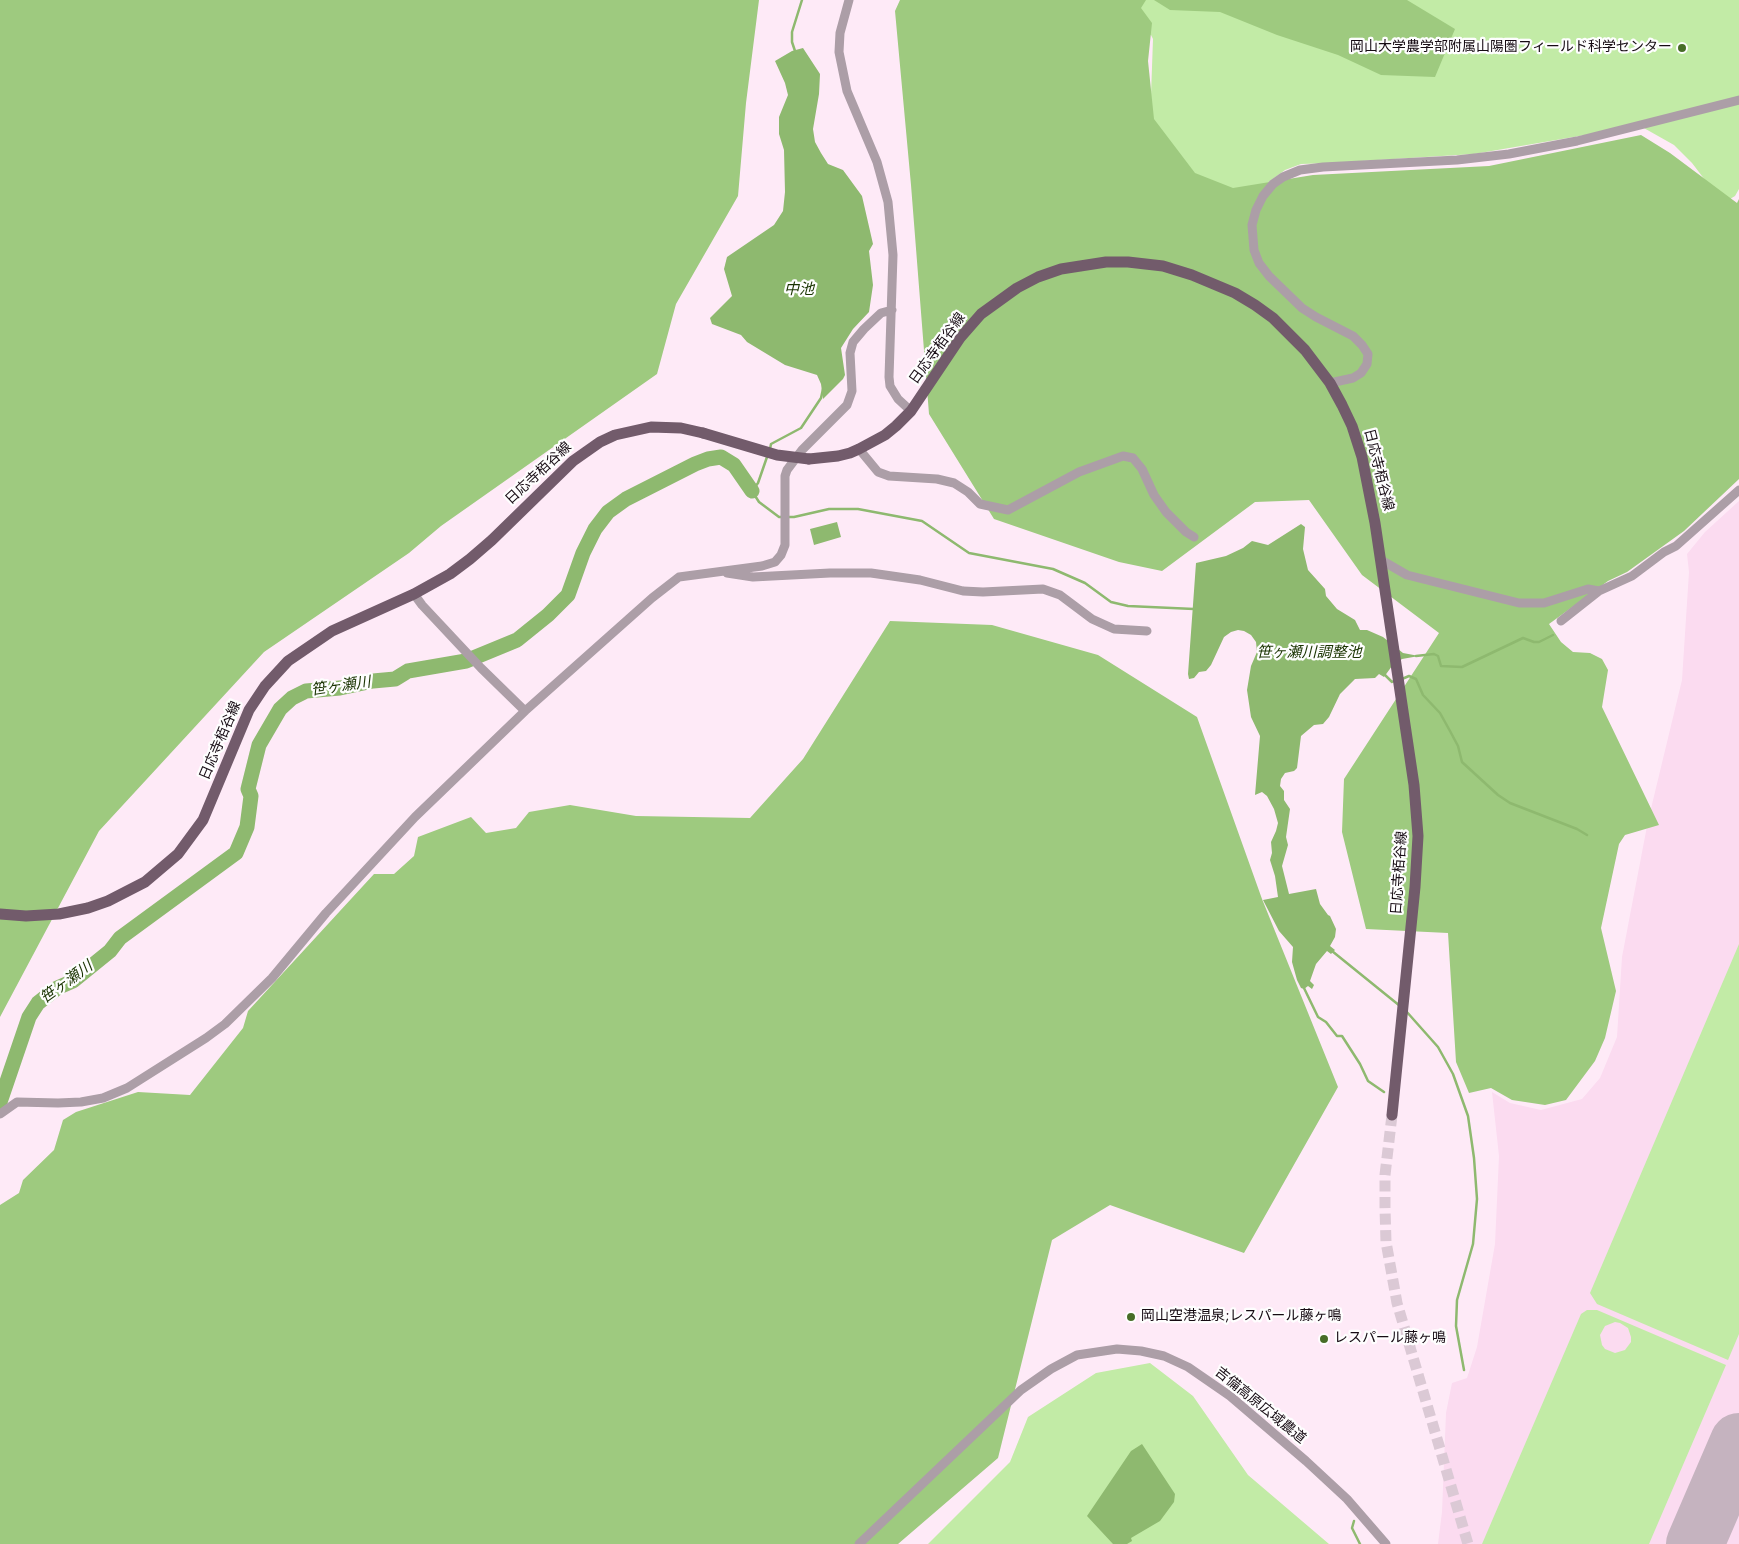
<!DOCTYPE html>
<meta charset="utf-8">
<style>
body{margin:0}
canvas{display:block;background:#feeaf7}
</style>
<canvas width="1739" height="1544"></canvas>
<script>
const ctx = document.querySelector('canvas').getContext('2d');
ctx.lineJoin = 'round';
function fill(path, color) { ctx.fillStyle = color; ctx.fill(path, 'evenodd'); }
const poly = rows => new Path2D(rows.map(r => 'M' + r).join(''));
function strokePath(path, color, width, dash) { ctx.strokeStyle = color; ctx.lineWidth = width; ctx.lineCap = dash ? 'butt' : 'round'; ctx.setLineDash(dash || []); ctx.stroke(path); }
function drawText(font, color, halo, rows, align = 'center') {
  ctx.font = font + ' Jost,"Noto Sans JP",sans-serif'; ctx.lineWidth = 4.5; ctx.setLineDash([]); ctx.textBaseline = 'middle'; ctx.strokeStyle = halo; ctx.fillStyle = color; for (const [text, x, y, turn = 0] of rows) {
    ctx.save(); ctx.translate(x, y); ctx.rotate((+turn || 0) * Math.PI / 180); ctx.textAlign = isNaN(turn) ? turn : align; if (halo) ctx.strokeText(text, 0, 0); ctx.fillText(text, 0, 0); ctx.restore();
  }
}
fill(poly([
 [1739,501,1739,1544,1438,1544,1442,1512,1446,1413,1452,1383,1467,1378,1477,1347,1495,1244,1499,1156,1492,1092,1510,1103,1541,1110,1582,1099,1600,1078,1617,1037,1622,957,1648,821,1682,680,1689,572,1687,554,1705,532]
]), '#fbdbf0');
fill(poly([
 [1061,0,1739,0,1739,189,1735,196,1725,202,1718,197,1692,163,1674,145,1635,123,1597,133,1474,154,1361,161,1361,162,1301,164,1285,170,1270,181,1259,193,1217,229,1150,123,1153,39,1151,35,1141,33],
 [1739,944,1739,1334,1728,1360,1597,1304,1590,1293],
 [1587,1310,1597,1310,1726,1365,1649,1544,1482,1544,1581,1314],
 [1615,1322,1620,1323,1628,1328,1631,1337,1631,1342,1625,1350,1615,1353,1605,1349,1602,1345,1600,1335,1605,1326],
 [1150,1363,1193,1396,1248,1475,1329,1544,928,1544,1010,1462,1028,1417,1096,1373]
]), '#c2eba6');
fill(poly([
 [0,0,759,0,746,103,738,196,676,304,657,374,441,526,409,553,264,652,99,831,0,1017],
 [900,0,1146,0,1141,8,1152,23,1148,61,1154,119,1195,173,1233,188,1313,175,1489,166,1641,135,1670,153,1737,203,1739,199,1739,479,1684,531,1627,572,1608,581,1549,624,1561,642,1573,652,1590,653,1602,659,1608,670,1602,707,1659,825,1625,835,1619,844,1601,928,1616,991,1605,1038,1595,1061,1566,1100,1545,1105,1512,1100,1491,1088,1469,1093,1456,1062,1448,933,1366,929,1342,832,1344,779,1439,633,1362,575,1309,500,1255,502,1162,571,1119,562,994,519,929,414,911,185,895,11],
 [1154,0,1407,0,1455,29,1435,77,1381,75,1338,55,1277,35,1220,12,1170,10],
 [890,621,992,625,1098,655,1197,717,1262,899,1338,1087,1244,1253,1110,1205,1052,1240,998,1458,898,1544,0,1544,0,1205,19,1193,23,1180,54,1150,63,1120,76,1112,138,1092,190,1095,243,1028,248,1011,374,874,394,874,414,856,418,837,471,817,486,833,516,828,529,812,570,805,636,816,750,818,803,759]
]), '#9eca7f');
fill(poly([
 [803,48,820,74,819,94,813,129,815,142,821,153,828,164,843,170,862,196,873,244,869,251,873,285,869,312,853,329,841,348,845,375,843,379,823,399,821,384,817,375,785,365,747,342,741,335,712,324,710,318,732,296,724,269,727,257,774,225,783,211,785,192,784,150,779,134,779,117,788,95,785,83,775,61,792,51],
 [837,522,841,537,814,545,810,529],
 [1301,524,1305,527,1303,549,1308,570,1325,589,1326,596,1337,609,1355,620,1360,630,1367,630,1383,637,1403,653,1419,656,1402,659,1392,666,1384,677,1379,674,1375,678,1355,679,1340,694,1329,717,1323,724,1314,725,1301,736,1297,768,1294,771,1285,773,1281,779,1280,786,1284,791,1284,800,1290,809,1286,837,1288,845,1282,866,1289,894,1316,889,1320,904,1328,915,1330,916,1336,929,1335,937,1330,946,1335,950,1331,954,1327,951,1316,964,1310,981,1314,985,1312,989,1308,986,1304,989,1301,988,1297,980,1292,962,1293,947,1279,931,1263,900,1278,897,1275,876,1270,860,1272,853,1271,842,1276,831,1278,823,1274,809,1267,796,1262,792,1255,795,1260,736,1251,717,1247,690,1251,666,1257,652,1256,642,1251,635,1244,631,1238,630,1231,632,1224,637,1211,665,1206,671,1199,672,1194,678,1189,679,1188,674,1196,563,1226,556,1243,548,1252,541,1268,545],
 [1142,1444,1175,1494,1174,1502,1160,1521,1131,1538,1132,1541,1127,1544,1113,1544,1087,1516,1131,1451]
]), '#8eb96f');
strokePath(poly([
 [795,51,792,42,792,32,802,0],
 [770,449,771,444,801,428,821,398,823,389],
 [767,457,758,483,752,491,759,502,779,517,782,517],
 [788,517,794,517,829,509,858,509,922,521,969,553,1053,569,1085,583,1111,602,1128,606,1194,609],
 [1416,656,1434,654,1438,656,1441,666,1462,667,1523,638,1534,642,1539,642,1553,635],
 [1383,673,1392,682,1394,681],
 [1402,679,1409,676,1416,679,1423,695,1440,713,1450,731,1458,746,1462,762,1498,795,1510,803,1577,829,1587,835],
 [1332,951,1400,1006],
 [1303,986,1318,1017,1326,1022,1337,1036,1342,1036,1360,1064,1368,1081,1384,1092],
 [1406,1011,1438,1047,1453,1074,1468,1116,1474,1158,1477,1199,1473,1244,1457,1300,1456,1326,1464,1370],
 [1354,1521,1352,1528,1360,1544]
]), '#8eb96f', 2.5);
strokePath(poly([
 [0,1102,29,1017,38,1003,57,988,73,981,110,951,120,938,236,853,247,827,251,796,248,789,259,745,280,709,292,698,306,691,340,688,373,681,395,679,408,671,466,661,517,640,548,615,568,595,583,553,595,529,608,512,626,499,695,464,708,459,721,457,734,465,752,491]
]), '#8eb96f', 15);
strokePath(poly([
 [1695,1544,1739,1442]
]), '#c5b3bf', 58);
strokePath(poly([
 [1392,1115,1385,1175,1385,1208,1386,1242,1397,1303,1468,1544]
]), '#dbc9d5', 11, [11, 5.5]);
strokePath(poly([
 [849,0,840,33,839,52,847,91,877,162,888,202,893,255,889,377,890,386,898,399,911,411],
 [1330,383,1353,378,1361,373,1367,364,1368,354,1362,345,1353,336,1316,317,1302,308,1269,276,1259,263,1254,250,1252,225,1256,210,1263,196,1273,184,1283,177,1300,170,1323,167,1457,160,1509,154,1577,141,1739,100],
 [859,449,878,472,889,476,937,479,954,483,968,492,980,504,1008,510,1079,472,1123,456,1133,458,1142,469,1154,495,1166,512,1186,532,1194,537],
 [1381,560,1407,575,1519,603,1544,603,1588,589,1599,591],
 [727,573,753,577,830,573,871,573,920,580,963,591,983,592,1043,589,1060,595,1092,619,1114,629,1147,631],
 [414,594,422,605,481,668,525,711],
 [1561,621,1599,591,1632,576,1664,552,1676,546,1739,490],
 [0,1114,17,1102,58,1103,81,1102,103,1098,127,1088,206,1038,225,1024,272,978,326,913,415,817,525,711,652,598,679,577,762,566,775,562,781,555,785,545,785,476,787,470,802,450,847,405,852,391,850,353,853,342,864,329,881,313,892,310],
 [859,1544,1021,1390,1051,1369,1077,1355,1117,1349,1141,1351,1164,1356,1188,1367,1230,1396,1306,1461,1347,1499,1386,1544]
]), '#ac9ea7', 9);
strokePath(poly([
 [809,459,838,456,850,453,859,449,885,435,896,426,911,411,960,338,981,314,1017,288,1038,277,1061,269,1106,262,1128,262,1163,266,1192,275,1235,293,1255,305,1273,318,1305,350,1330,383,1342,405,1352,426,1362,457,1375,523,1414,785,1418,836,1415,887,1392,1115],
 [0,914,26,916,59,914,88,908,108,901,145,882,178,854,203,820,249,710,265,686,288,661,332,631,414,594,450,574,470,559,492,540,573,461,600,442,615,435,651,427,681,428,703,433]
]), '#725b6b', 11);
strokePath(poly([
 [703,433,777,455,809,459]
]), '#725b6b', 11);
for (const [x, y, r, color] of [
 [1682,48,5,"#476d27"],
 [1131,1317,5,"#476d27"],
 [1324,1339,5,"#476d27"]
]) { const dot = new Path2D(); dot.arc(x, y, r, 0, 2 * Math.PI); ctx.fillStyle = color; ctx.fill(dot); strokePath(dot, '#fefefe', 2); }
drawText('14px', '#160b13', '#fefefe', [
 ["岡山大学農学部附属山陽圏フィールド科学センター",1672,48,"right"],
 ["岡山空港温泉;レスパール藤ヶ鳴",1141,1317],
 ["レスパール藤ヶ鳴",1334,1339]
], 'left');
drawText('14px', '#160b13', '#fefefe', [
 ["日応寺栢谷線",938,349,-54],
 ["日応寺栢谷線",1378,470,76],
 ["日応寺栢谷線",539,474,-43],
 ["日応寺栢谷線",221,741,-67],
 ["日応寺栢谷線",1400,873,-86],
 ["吉備高原広域農道",1260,1406,39]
]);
drawText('italic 15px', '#193300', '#fefefe', [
 ["中池",799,290],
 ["笹ヶ瀬川調整池",1309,653],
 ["笹ヶ瀬川",341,687,-8],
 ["笹ヶ瀬川",67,983,-36]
]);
</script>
